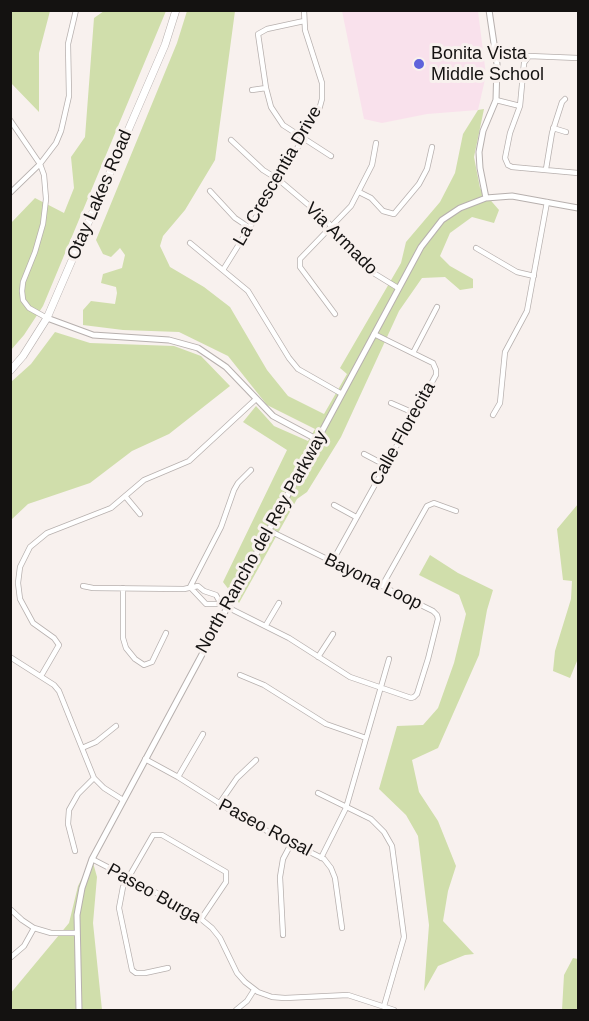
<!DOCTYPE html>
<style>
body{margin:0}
#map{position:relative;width:589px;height:1021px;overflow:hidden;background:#f8f1ee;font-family:Helvetica,sans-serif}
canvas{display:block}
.frame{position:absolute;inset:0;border:12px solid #141211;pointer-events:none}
</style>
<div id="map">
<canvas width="589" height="1021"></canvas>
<div class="frame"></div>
</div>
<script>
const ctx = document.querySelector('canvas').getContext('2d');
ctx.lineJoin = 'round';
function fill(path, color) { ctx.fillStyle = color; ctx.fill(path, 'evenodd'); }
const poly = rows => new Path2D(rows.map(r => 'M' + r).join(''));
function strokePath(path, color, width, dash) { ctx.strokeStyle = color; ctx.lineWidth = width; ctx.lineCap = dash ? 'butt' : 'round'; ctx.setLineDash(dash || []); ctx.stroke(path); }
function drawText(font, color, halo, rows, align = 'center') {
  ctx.font = font + ' Helvetica,sans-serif'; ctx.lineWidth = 6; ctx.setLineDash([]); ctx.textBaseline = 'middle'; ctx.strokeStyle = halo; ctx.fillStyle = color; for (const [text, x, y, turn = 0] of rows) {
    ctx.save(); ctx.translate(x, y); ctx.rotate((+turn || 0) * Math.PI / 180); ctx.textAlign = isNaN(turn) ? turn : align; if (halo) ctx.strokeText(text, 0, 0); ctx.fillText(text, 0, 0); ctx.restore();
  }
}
fill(poly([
 [342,11,478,11,486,75,478,110,427,114,382,123,364,119]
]), '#f9e1ec');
fill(poly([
 [11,10,50,11,39,53,39,112,11,83],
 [104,11,166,11,43,306,24,335,11,350,11,223,35,198,64,213,74,188,71,157,85,137,94,18],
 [187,11,235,11,215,160,185,210,163,236,160,246,170,267,204,287,230,307,267,370,288,396,324,414,347,374,340,368,401,263,406,242,440,202,455,173,463,134,478,110,484,109,474,157,480,188,499,210,494,223,472,217,450,233,440,256,450,266,473,279,473,288,460,290,445,277,422,278,399,311,341,437,307,492,297,499,239,603,223,582,287,450,243,422,256,406,274,426,308,441,315,429,267,405,228,356,179,332,123,330,83,325,83,310,91,301,115,304,117,293,116,287,101,283,103,274,122,268,125,255,120,248,111,257,103,254,96,240,177,43],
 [55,332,90,343,174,346,201,356,230,386,169,434,132,451,90,483,28,504,11,520,11,382,31,364],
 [578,504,578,661,577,661,570,678,553,671,555,651,571,599,572,581,563,580,557,529],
 [430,555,458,573,493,590,487,610,479,655,438,748,412,760,419,792,438,821,456,866,448,891,443,921,474,954,465,955,438,966,424,991,429,925,418,836,406,815,379,789,397,726,423,725,438,708,454,663,466,614,459,595,419,575],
 [92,859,97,877,93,923,102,1010,11,1010,10,994,69,923,78,886],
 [573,958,578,959,578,1010,562,1010,564,975]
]), '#d0deab');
const minor = poly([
 [304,21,267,29,258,34,266,88,271,107,283,125,331,156],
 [578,58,529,56,524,63,520,106,510,133,505,158,508,165,512,167,578,173],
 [252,90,266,88],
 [496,100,520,106],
 [10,120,40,164,44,175,46,199,43,224,35,252,23,282,22,291,23,300,29,308,47,318],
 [553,128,566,132],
 [231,140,263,170,279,180,325,219,367,269,398,288],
 [546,169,552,133,562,102,565,99],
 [210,191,235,218,250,228],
 [359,192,371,198,383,211,394,214,419,184,427,169,432,147],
 [10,193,40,164,56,143,61,131,69,96,68,44,76,10],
 [190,243,248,291,289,358,298,369,342,394],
 [476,248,517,272,534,276],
 [223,270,279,180,319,110,322,99,322,83,305,30,304,10],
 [335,314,300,267,300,259,351,206,372,165,376,143],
 [413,353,437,307],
 [391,403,414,413],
 [493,415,500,403,505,352,527,311,547,202],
 [364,454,385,465],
 [125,496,140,514],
 [334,505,356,517],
 [332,562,436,375,436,370,433,363,374,334],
 [83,586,93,588,184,589,198,586,204,591,216,595,221,604,289,638,350,677,411,698,414,697,417,694,428,659,438,619,437,615,433,611,268,530],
 [382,586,427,506,434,503,456,511],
 [190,587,221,527,234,490,238,483,251,470],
 [190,587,206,604,221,604],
 [123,588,123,638,126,648,135,659,144,665,152,662,166,633],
 [266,625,279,603],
 [10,657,54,685,59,691,94,778,104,788,123,800],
 [318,657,333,634],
 [240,675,264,685,326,724,366,738],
 [41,676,59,645,54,638,33,623,20,599,18,583,20,567,30,547,47,533,111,508,144,480,189,461,256,399],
 [82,748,96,742,116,726],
 [145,759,178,777,249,822,324,859,331,868,335,878,342,928],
 [178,777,203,734],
 [318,793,371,819,384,832,392,846,404,937,384,1006],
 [219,804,237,778,256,760],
 [75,851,68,824,69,810,78,794,94,778],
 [321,858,346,808,389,659],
 [92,859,148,888,201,919,212,928,220,938,237,973,245,982,258,992,272,997,285,998,348,995,394,1010],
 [10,909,22,920,34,928,51,933,77,933],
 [283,935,280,877,283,859,291,844],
 [10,958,24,946,34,928],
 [168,968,145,973,136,973,132,970,119,908,123,887,153,835,162,835,226,872,226,882,201,919],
 [236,1010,247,1001,254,990]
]);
const tertiary = poly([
 [486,198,480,168,479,152,483,131,496,100,497,64,489,10],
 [47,318,93,335,169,340,198,348,226,367,273,416,318,440],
 [79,1010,77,915,82,888,92,859,421,247,442,220,460,208,486,198,512,196,578,208]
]);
const primary = poly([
 [10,371,23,356,47,318,165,45,176,10]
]);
strokePath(minor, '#b7b0ae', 6);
strokePath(tertiary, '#b7b0ae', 7);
strokePath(primary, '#b7b0ae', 8);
strokePath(minor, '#fff', 4.5);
strokePath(tertiary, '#fff', 5);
strokePath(primary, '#fff', 7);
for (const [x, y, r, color] of [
 [419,64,6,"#5f63db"]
]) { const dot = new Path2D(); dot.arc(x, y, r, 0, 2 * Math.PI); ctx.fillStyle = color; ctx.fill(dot); strokePath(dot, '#f8f1ee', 2); }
drawText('18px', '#141211', '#f8f1ee', [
 ["Bonita Vista",431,54],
 ["Middle School",431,75]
], 'left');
drawText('18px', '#141211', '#f8f1ee', [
 ["La Crescentia Drive",278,176,-60],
 ["Otay Lakes Road",100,195,-67],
 ["Via Armado",341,239,45],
 ["Calle Florecita",403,434,-61],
 ["North Rancho del Rey Parkway",262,542,-61],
 ["Bayona Loop",373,582,26],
 ["Paseo Rosal",265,828,28],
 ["Paseo Burga",154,894,29]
]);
</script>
